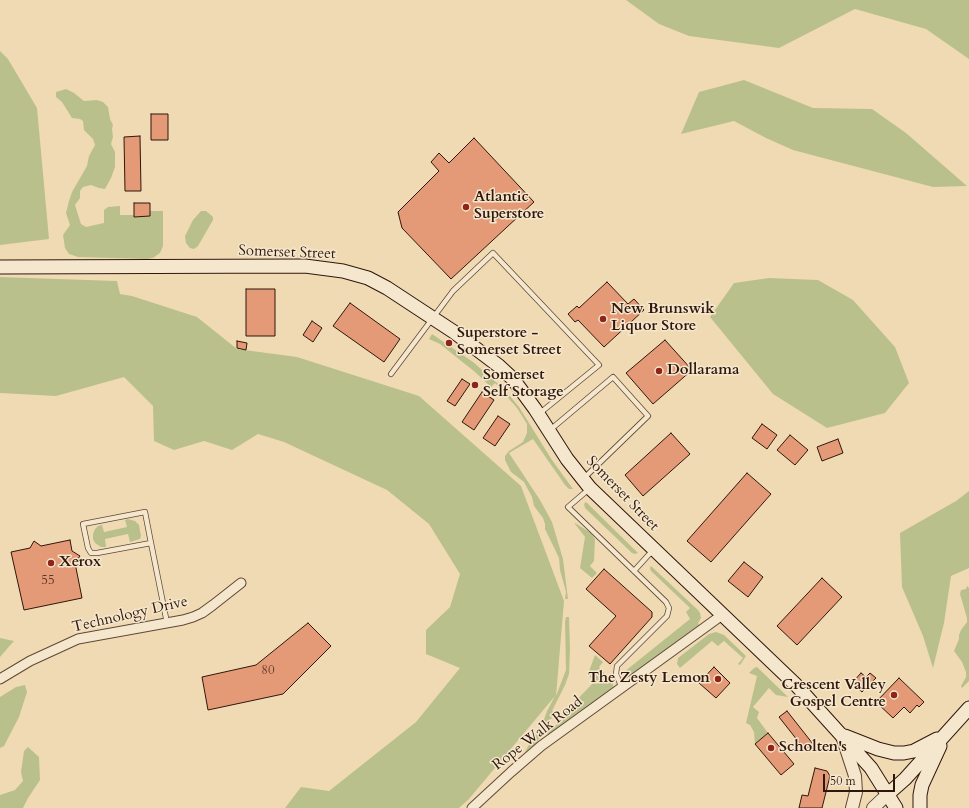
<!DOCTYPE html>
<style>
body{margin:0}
#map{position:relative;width:969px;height:808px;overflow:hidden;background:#f0dab3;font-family:Cardo,serif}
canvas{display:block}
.scale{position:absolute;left:823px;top:774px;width:72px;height:18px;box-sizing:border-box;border:2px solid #2f170b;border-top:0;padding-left:5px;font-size:12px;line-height:14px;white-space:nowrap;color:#2f170b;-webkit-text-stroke:3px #f5e7ce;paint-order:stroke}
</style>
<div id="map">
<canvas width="969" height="808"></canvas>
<div class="scale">50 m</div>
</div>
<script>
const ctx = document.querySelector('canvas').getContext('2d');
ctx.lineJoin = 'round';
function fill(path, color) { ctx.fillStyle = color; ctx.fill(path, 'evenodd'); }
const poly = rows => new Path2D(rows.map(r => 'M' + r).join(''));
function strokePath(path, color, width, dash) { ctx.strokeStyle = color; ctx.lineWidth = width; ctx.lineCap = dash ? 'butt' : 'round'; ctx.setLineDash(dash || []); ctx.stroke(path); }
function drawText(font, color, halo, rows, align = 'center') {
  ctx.font = font + ' Cardo,serif'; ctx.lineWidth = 3; ctx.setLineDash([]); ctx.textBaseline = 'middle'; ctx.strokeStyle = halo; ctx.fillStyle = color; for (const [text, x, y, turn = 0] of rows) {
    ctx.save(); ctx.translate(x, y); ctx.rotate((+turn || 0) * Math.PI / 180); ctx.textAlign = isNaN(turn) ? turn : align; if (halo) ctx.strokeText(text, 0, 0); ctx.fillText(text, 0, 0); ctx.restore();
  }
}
fill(poly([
 [626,0,969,0,969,59,926,29,855,9,779,48,689,36,659,24],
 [0,51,8,59,37,108,49,239,0,245],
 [744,80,813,108,872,109,906,133,967,186,933,187,793,150,766,138,734,121,681,134,699,92],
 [66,89,74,93,84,101,97,100,103,102,108,107,110,119,113,125,112,129,113,137,111,144,115,152,115,167,111,178,105,189,99,188,91,185,83,187,80,191,80,198,75,205,81,224,86,227,104,223,104,210,108,207,120,206,120,215,134,215,134,217,150,216,150,211,163,211,163,246,160,253,153,258,147,259,78,257,69,254,65,248,63,235,70,225,66,213,69,201,72,192,87,166,89,156,95,145,93,139,84,130,83,121,80,119,72,118,62,102,56,97,56,92],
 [201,211,206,211,212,216,213,217,213,220,198,246,194,249,190,248,186,243,185,236,193,220],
 [0,277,117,281,120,294,132,296,197,317,237,349,297,357,419,396,521,486,564,601,556,696,566,670,565,622,566,617,569,617,570,649,569,674,565,685,552,711,555,713,541,733,537,743,525,752,532,739,542,725,547,711,555,696,469,799,459,808,285,808,301,787,329,791,416,722,460,668,426,654,426,630,450,607,460,574,429,524,387,490,284,442,258,434,232,450,204,441,174,450,154,441,153,406,124,377,56,396,0,393],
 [769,278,818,280,853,300,895,347,909,383,885,413,827,428,773,394,710,317,734,283],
 [432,334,473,362,504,389,519,407,552,460,573,489,569,489,565,485,533,439,509,453,540,500,552,522,563,559,568,599,565,599,566,592,560,570,559,558,545,529,545,524,543,518,534,506,532,497,524,482,511,472,505,460,505,456,509,451,523,442,527,433,527,424,517,408,495,383,491,387,475,372,440,344,429,339],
 [969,491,969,568,951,576,944,623,933,668,923,636,902,587,900,533,956,501],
 [586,502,638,553,635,554,632,553,585,508,584,504],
 [128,519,135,521,139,525,141,536,140,539,130,542,128,534,105,539,106,547,101,547,95,543,93,539,93,534,95,529,98,526,102,525,104,532,127,527,125,520],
 [575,523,591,533,595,539,594,561,590,566,597,573,592,578,580,568,585,537,575,524],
 [651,566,698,610,700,613,701,618,698,623,699,625,624,681,622,676,624,672,690,619,686,612,690,608,651,571,650,568],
 [967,586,969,588,969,681,962,688,961,686,966,677,966,672,962,662,954,651,959,639,959,635,961,630,967,622,967,618,960,594,961,590,966,589],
 [716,632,724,635,746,656,740,665,738,664,743,658,724,641,718,646,712,641,680,668,677,664,678,658,709,634],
 [0,638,14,641,0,657],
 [595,655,603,662,599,667,612,682,614,688,547,735,548,732,562,719,564,713,594,682,588,674],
 [757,667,788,697,776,695,769,688,753,707,759,712,757,718,768,733,755,744,754,732,750,725,746,723,757,676,749,673,754,668],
 [25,685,27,692,19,717,4,746,0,748,0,697,16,687],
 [28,747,39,757,40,780,28,798,23,808,0,808,0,795,15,790,23,781,21,772,24,751]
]), '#bac08c');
const building = poly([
 [151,114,168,114,168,140,151,140,151,114],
 [140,136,141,191,125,191,124,137,140,136],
 [474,138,534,202,451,279,402,228,398,212,439,171,431,162,439,153,449,163,474,138],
 [134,203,150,203,150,216,134,217,134,203],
 [607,282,628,304,634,299,644,310,604,347,578,320,575,322,568,314,577,306,579,308,607,282],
 [246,289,275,289,275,336,246,336,246,289],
 [350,303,400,339,384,362,333,326,350,303],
 [312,321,322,328,313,342,303,335,312,321],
 [665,340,692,370,653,404,626,373,665,340],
 [237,341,247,343,246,350,237,348,237,341],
 [462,379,470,384,455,406,447,401,462,379],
 [482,392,494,400,474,430,462,422,482,392],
 [498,416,510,424,495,446,483,438,498,416],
 [762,424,777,435,767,449,752,438,762,424],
 [671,433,690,454,643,496,625,475,671,433],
 [790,435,808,450,795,465,777,450,790,435],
 [838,439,843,453,822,461,817,447,838,439],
 [747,473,771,494,711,562,687,541,747,473],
 [70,540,72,551,80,556,75,563,82,598,24,610,11,552,30,548,34,541,41,546,70,540],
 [744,562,763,577,748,597,728,581,744,562],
 [604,569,652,612,652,617,610,664,589,646,616,616,586,589,604,569],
 [822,578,842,597,797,645,777,626,822,578],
 [308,623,331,646,283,694,208,710,202,677,256,665,308,623],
 [714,667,730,683,716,698,699,683,714,667],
 [861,673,866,677,870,673,876,678,862,692,852,683,861,673],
 [899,678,924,702,919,707,917,705,910,713,904,707,893,718,876,702,899,678],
 [787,711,813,744,805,750,779,717,787,711],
 [768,733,794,764,781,775,755,744,768,733],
 [815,768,827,771,830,776,822,808,799,808,802,795,808,796,815,768]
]);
fill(building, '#e49977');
strokePath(building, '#2f170b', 1);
const service = poly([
 [391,374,453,291,493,253,599,365,540,413],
 [550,430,613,377,648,416,584,478],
 [589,489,568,507,666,602,669,608,667,616,617,666,616,674,622,688],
 [151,543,97,553,91,553,88,548,83,524,145,512,151,543,167,623],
 [634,571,653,550]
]);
const minor = poly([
 [0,679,30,661,78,639,183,620,193,617,202,613,213,605,241,583],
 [472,808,511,772,541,746,722,615]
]);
const tertiary = poly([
 [842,736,855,776,856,792,852,808],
 [873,808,888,794]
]);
const secondary = poly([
 [0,267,305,266,343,271,368,278,387,288,454,332,499,366,513,379,535,409,567,459,590,488,796,685,871,768,896,808],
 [845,736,878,749,894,753,904,753,914,751,937,739],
 [888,794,905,779,969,708],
 [920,808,920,795,922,785,940,746]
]);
strokePath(service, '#5f4835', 6);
strokePath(minor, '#5f4835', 11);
strokePath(tertiary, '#5f4835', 14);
strokePath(secondary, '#2f170b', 15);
strokePath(service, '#f5e7ce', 4.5);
strokePath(minor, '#f5e7ce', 9);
strokePath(tertiary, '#f5e7ce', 12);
strokePath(secondary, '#f5e7ce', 13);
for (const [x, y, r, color] of [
 [466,207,4,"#8f2418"],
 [603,319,4,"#8f2418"],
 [449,343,4,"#8f2418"],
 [659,371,4,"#8f2418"],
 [475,385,4,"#8f2418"],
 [51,563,4,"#8f2418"],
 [718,679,4,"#8f2418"],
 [894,695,4,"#8f2418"],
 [771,748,4,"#8f2418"]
]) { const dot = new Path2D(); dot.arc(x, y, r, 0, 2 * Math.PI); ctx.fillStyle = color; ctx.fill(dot); strokePath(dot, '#f5e7ce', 1.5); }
drawText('13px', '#5c3826', null, [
 ["55",48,581],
 ["80",268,671]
]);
drawText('bold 15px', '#2f170b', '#f5e7ce', [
 ["Atlantic",474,198],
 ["Superstore",474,215],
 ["New Brunswik",611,310],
 ["Liquor Store",611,327],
 ["Superstore -",457,334],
 ["Somerset Street",457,351],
 ["Dollarama",667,371],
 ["Somerset",483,376],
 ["Self Storage",483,393],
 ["Xerox",59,563],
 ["The Zesty Lemon",710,679,"right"],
 ["Crescent Valley",886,686,"right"],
 ["Gospel Centre",886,703,"right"],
 ["Scholten's",779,748]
], 'left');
drawText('15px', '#2f170b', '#f5e7ce', [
 ["Somerset Street",287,253,2],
 ["Somerset Street",622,494,46],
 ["Technology Drive",130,615,-13],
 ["Rope Walk Road",538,734,-38]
]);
</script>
